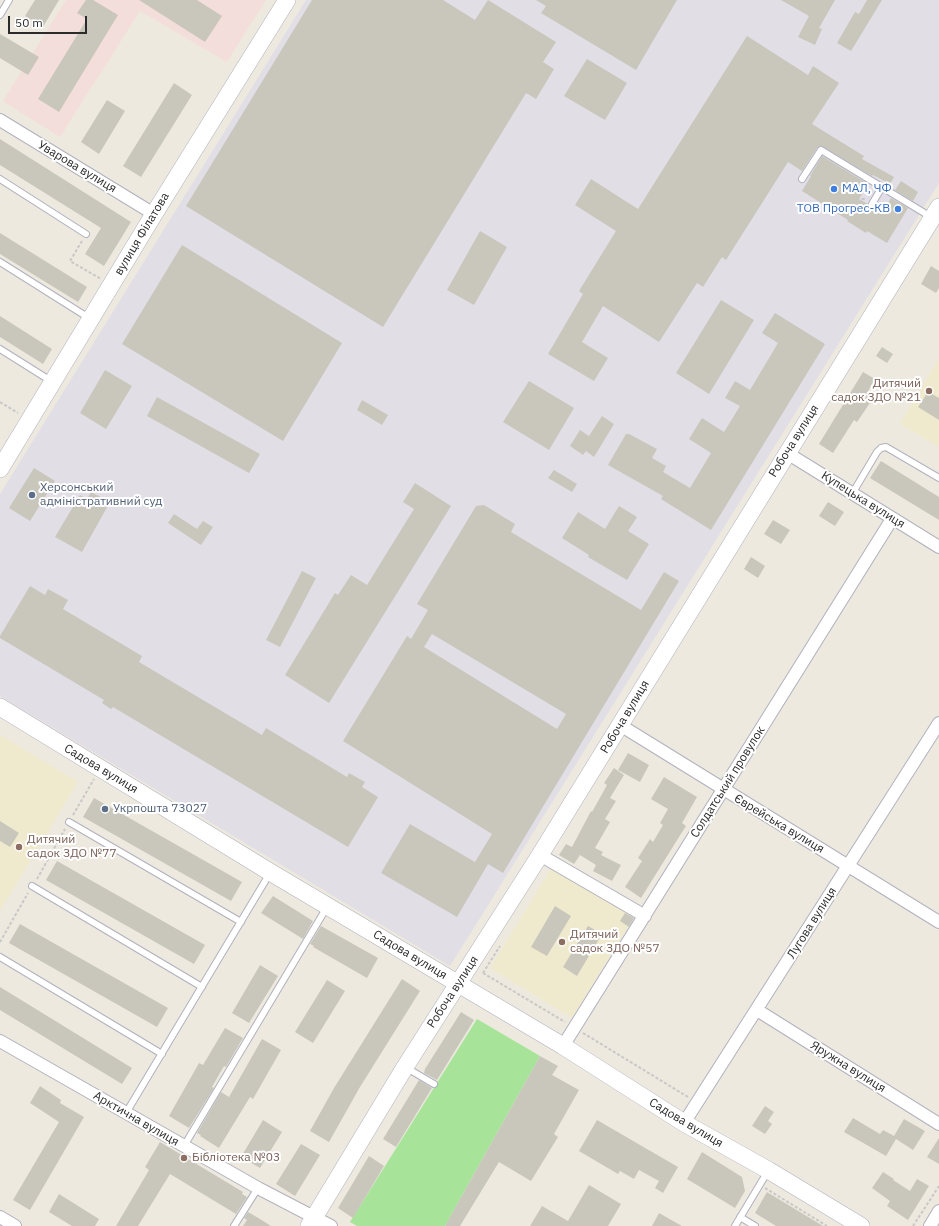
<!DOCTYPE html>
<meta charset="utf-8">
<style>
body{margin:0}
#map{position:relative;width:939px;height:1226px;overflow:hidden;background:#ede9de;font-family:"IBM Plex Sans",sans-serif}
canvas{display:block}
.scale{position:absolute;left:8px;top:16px;width:79px;height:18px;box-sizing:border-box;border:2px solid #2b2b2b;border-top:0;padding-left:5px;font-size:12px;line-height:14px;white-space:nowrap;color:#2b2b2b;-webkit-text-stroke:3px #fff;paint-order:stroke}
</style>
<div id="map">
<canvas width="939" height="1226"></canvas>
<div class="scale">50 m</div>
</div>
<script>
const ctx = document.querySelector('canvas').getContext('2d');
ctx.lineJoin = 'round';
function fill(path, color) { ctx.fillStyle = color; ctx.fill(path, 'evenodd'); }
const poly = rows => new Path2D(rows.map(r => 'M' + r).join(''));
function strokePath(path, color, width, dash) { ctx.strokeStyle = color; ctx.lineWidth = width; ctx.lineCap = dash ? 'butt' : 'round'; ctx.setLineDash(dash || []); ctx.stroke(path); }
function drawText(font, color, halo, rows, align = 'center') {
  ctx.font = font + ' "IBM Plex Sans",sans-serif'; ctx.lineWidth = 4; ctx.setLineDash([]); ctx.textBaseline = 'middle'; ctx.strokeStyle = halo; ctx.fillStyle = color; for (const [text, x, y, turn = 0] of rows) {
    ctx.save(); ctx.translate(x, y); ctx.rotate((+turn || 0) * Math.PI / 180); ctx.textAlign = isNaN(turn) ? turn : align; if (halo) ctx.strokeText(text, 0, 0); ctx.fillText(text, 0, 0); ctx.restore();
  }
}
fill(poly([
 [306,0,939,0,939,183,450,966,0,696,0,494]
]), '#e2dee6');
fill(poly([
 [939,358,939,447,900,424],
 [0,735,78,782,0,911],
 [552,867,634,917,572,1018,490,968]
]), '#efeacd');
fill(poly([
 [66,0,266,0,227,62,140,11,60,137,3,101]
]), '#f4dedb');
fill(poly([
 [477,1019,540,1056,445,1226,357,1226,350,1222]
]), '#a7e49a');
fill(poly([
 [35,0,59,0,43,27,25,16],
 [86,0,93,0,118,15,59,112,38,99,87,19,77,13],
 [139,0,197,0,222,16,205,42],
 [312,0,443,0,475,20,488,0,556,42,543,62,554,69,536,99,526,93,383,327,186,206],
 [536,0,677,0,636,70,541,13,546,6],
 [781,0,835,0,819,28,822,29,815,45,798,37,809,16],
 [867,0,882,0,851,51,837,43,855,12,859,14],
 [0,34,39,57,28,75,0,58],
 [747,36,808,75,813,66,839,83,812,124,864,156,862,159,894,177,890,184,873,175,872,176,822,146,817,148,802,171,788,162,726,260,722,257,703,287,697,283,659,342,603,306,582,342,608,358,594,381,548,354,583,294,579,291,616,231,575,205,591,179,638,209],
 [587,59,627,83,605,120,564,96],
 [174,83,192,95,141,177,123,166],
 [107,100,125,111,99,154,81,142],
 [0,139,131,222,104,266,85,254,101,228,0,165],
 [822,156,868,184,859,199,868,204,869,208,874,208,882,213,891,198,908,208,887,243,867,231,866,233,847,221,848,220,802,191,811,176,810,176],
 [901,181,918,192,913,201,895,190],
 [480,231,507,247,474,305,447,290],
 [0,233,87,287,78,302,0,254],
 [182,245,342,343,283,441,122,344],
 [931,266,939,271,939,288,936,293,921,284],
 [721,300,754,320,709,394,676,373],
 [775,313,825,344,711,530,661,499,663,496,608,465,626,434,629,434,657,449,652,458,666,466,663,472,690,488,711,453,689,439,702,418,724,432,740,406,725,398,735,381,750,390,778,343,762,333],
 [0,316,52,349,43,364,0,337],
 [882,347,893,354,887,363,876,356],
 [105,370,132,386,106,429,80,413],
 [863,372,875,379,867,393,874,397,857,422,854,420,833,453,819,444],
 [529,381,574,408,549,450,503,422],
 [928,392,939,398,939,420,918,407],
 [157,397,260,454,249,473,147,416],
 [362,400,388,415,382,425,357,410],
 [602,416,614,424,594,457,586,451,583,455,570,446,580,430,589,436],
 [881,461,939,497,939,520,870,478],
 [34,468,55,481,30,521,9,508],
 [554,470,577,484,572,492,548,478],
 [415,483,451,506,329,703,285,675,335,593,338,595,351,575,367,585,414,509,403,502],
 [91,492,110,502,82,552,55,537,80,495,87,499],
 [828,502,844,512,835,526,819,516],
 [484,505,515,524,511,532,641,610,664,572,679,581,503,873,488,864,457,917,381,873,410,824,475,862,492,834,343,741,407,636,411,639,428,610,417,604,476,506],
 [432,634,566,714,557,729,424,647],
 [619,506,637,517,628,531,649,544,627,580,588,557,589,555,562,538,578,512,605,529],
 [174,514,197,529,203,521,213,527,201,545,168,523],
 [773,520,790,530,781,544,764,534],
 [751,557,765,566,758,578,744,569],
 [302,571,316,578,280,647,266,640],
 [30,586,45,595,48,589,68,600,63,609,142,656,139,662,262,735,266,728,347,777,349,773,365,782,362,787,378,797,348,847,113,707,111,709,102,703,104,700,0,638,0,636],
 [628,753,649,765,640,782,618,770],
 [614,768,624,775,610,798,616,801,605,819,610,822,595,848,603,852,601,855,621,865,612,881,593,871,596,865,580,855,574,864,559,855,566,844,572,847,591,811,592,812,607,785,604,783],
 [664,777,697,797,682,823,686,826,679,837,641,898,625,887,642,861,638,858,650,839,653,842,663,825,660,823,668,809,651,799],
 [94,798,242,882,231,901,83,817],
 [0,821,19,833,10,847,0,841],
 [57,861,205,945,194,964,46,880],
 [273,896,313,921,303,939,261,913],
 [555,906,571,916,547,956,531,947],
 [625,913,634,918,629,927,620,921],
 [20,924,168,1008,157,1027,9,943],
 [321,926,378,958,367,978,313,947,314,946,310,944],
 [588,926,602,934,577,976,563,967],
 [260,965,278,976,249,1023,232,1013],
 [402,979,420,991,360,1087,329,1142,310,1131,334,1088],
 [327,980,345,991,313,1043,295,1032],
 [0,987,132,1068,122,1084,0,1010],
 [461,1012,474,1020,437,1080,424,1073,425,1069],
 [225,1028,243,1038,226,1067,224,1066,212,1087,214,1088,189,1128,169,1116,199,1063,203,1065],
 [262,1039,281,1050,253,1099,250,1097,219,1148,200,1136,201,1135,197,1133,221,1092,229,1097],
 [540,1056,558,1066,552,1075,579,1090,554,1134,558,1137,531,1181,499,1162,460,1226,445,1226],
 [419,1080,432,1088,396,1147,383,1139],
 [40,1086,61,1100,60,1103,84,1117,30,1210,13,1200,59,1122,30,1103],
 [765,1106,774,1112,768,1121,772,1124,765,1134,752,1126],
 [853,1118,880,1134,883,1130,894,1136,904,1119,925,1131,913,1150,896,1139,886,1156,844,1132],
 [263,1120,282,1132,260,1168,241,1157],
 [597,1120,678,1167,663,1193,655,1188,659,1181,639,1170,634,1179,620,1171,618,1174,579,1151],
 [939,1138,939,1164,927,1157],
 [160,1142,243,1192,242,1194,247,1197,236,1214,170,1174,138,1226,116,1226,149,1170,145,1167],
 [301,1144,320,1155,295,1196,276,1184],
 [702,1152,742,1177,745,1191,735,1208,687,1179],
 [369,1156,384,1166,353,1218,338,1208],
 [883,1172,894,1179,893,1180,910,1191,917,1179,929,1186,908,1220,887,1206,890,1201,872,1188],
 [589,1185,621,1204,608,1226,530,1226,542,1206,568,1221],
 [767,1192,823,1226,776,1226,755,1213],
 [59,1194,99,1219,95,1226,72,1226,49,1212],
 [248,1212,260,1219,271,1226,243,1226,247,1220,244,1218],
 [659,1213,682,1226,652,1226]
]), '#c9c7bc');
const lane = poly([
 [0,15,9,0],
 [0,179,86,234],
 [802,179,821,150,931,217],
 [872,204,882,187],
 [0,262,89,318],
 [0,349,51,381],
 [852,494,877,452,881,448,886,447,939,478],
 [69,822,241,922],
 [32,886,202,987],
 [0,957,162,1054],
 [405,1067,434,1084],
 [126,1113,270,873],
 [184,1146,327,907],
 [740,1217,755,1226],
 [234,1226,258,1188],
 [735,1226,768,1171]
]);
const street = poly([
 [0,120,154,214],
 [787,453,939,547],
 [620,725,939,922],
 [540,855,645,916],
 [757,1010,939,1124],
 [0,1041,258,1188,331,1226],
 [563,1046,892,519],
 [684,1123,939,723],
 [0,1217,15,1226],
 [930,1226,939,1211]
]);
const secondary = poly([
 [0,469,154,214,287,0],
 [0,707,270,872,563,1046,684,1123,768,1170,861,1226],
 [309,1226,405,1067,540,855,939,207]
]);
strokePath(lane, '#b1b1bf', 8);
strokePath(street, '#b1b1bf', 14);
strokePath(secondary, '#b1b1bf', 18);
strokePath(poly([
 [848,219,860,199,866,199],
 [82,241,70,261,101,279],
 [0,402,18,413],
 [73,815,94,779],
 [37,879,65,829],
 [0,942,28,893],
 [483,973,500,946],
 [483,973,565,1022],
 [583,1033,688,1097],
 [765,1188,827,1226],
 [913,1226,939,1186]
]), '#c8c8c8', 2, [3, 2]);
strokePath(lane, '#fff', 6);
strokePath(street, '#fff', 12);
strokePath(secondary, '#fff', 17);
for (const [x, y, r, color] of [
 [834,189,4,"#3f7fe0"],
 [898,209,4,"#3f7fe0"],
 [929,391,4,"#8d6e63"],
 [32,495,4,"#5c6f8a"],
 [105,809,4,"#5c6f8a"],
 [19,847,4,"#8d6e63"],
 [562,942,4,"#8d6e63"],
 [184,1158,4,"#8d6e63"]
]) { const dot = new Path2D(); dot.arc(x, y, r, 0, 2 * Math.PI); ctx.fillStyle = color; ctx.fill(dot); strokePath(dot, '#fff', 1.5); }
drawText('12px', '#2b2b2b', '#fff', [
 ["Уварова вулиця",77,167,31],
 ["вулиця Філатова",142,234,-59],
 ["Робоча вулиця",794,441,-58],
 ["Купецька вулиця",863,500,32],
 ["Робоча вулиця",625,717,-59],
 ["Садова вулиця",101,769,31],
 ["Солдатський провулок",728,782,-58],
 ["Єврейська вулиця",779,824,31],
 ["Лугова вулиця",812,923,-58],
 ["Садова вулиця",410,955,31],
 ["Робоча вулиця",453,992,-57],
 ["Яружна вулиця",848,1067,32],
 ["Арктична вулиця",136,1119,30],
 ["Садова вулиця",686,1123,31]
]);
drawText('12px', '#366cbe', '#fff', [
 ["МАЛ, ЧФ",842,189],
 ["ТОВ Прогрес-КВ",890,209,"right"]
], 'left');
drawText('12px', '#785e54', '#fff', [
 ["Дитячий",921,384,"right"],
 ["садок ЗДО №21",921,398,"right"],
 ["Дитячий",27,840],
 ["садок ЗДО №77",27,854],
 ["Дитячий",570,935],
 ["садок ЗДО №57",570,949],
 ["Бібліотека №03",192,1158]
], 'left');
drawText('12px', '#4e5e75', '#fff', [
 ["Херсонський",40,488],
 ["адміністративний суд",40,502],
 ["Укрпошта 73027",113,809]
], 'left');
</script>
